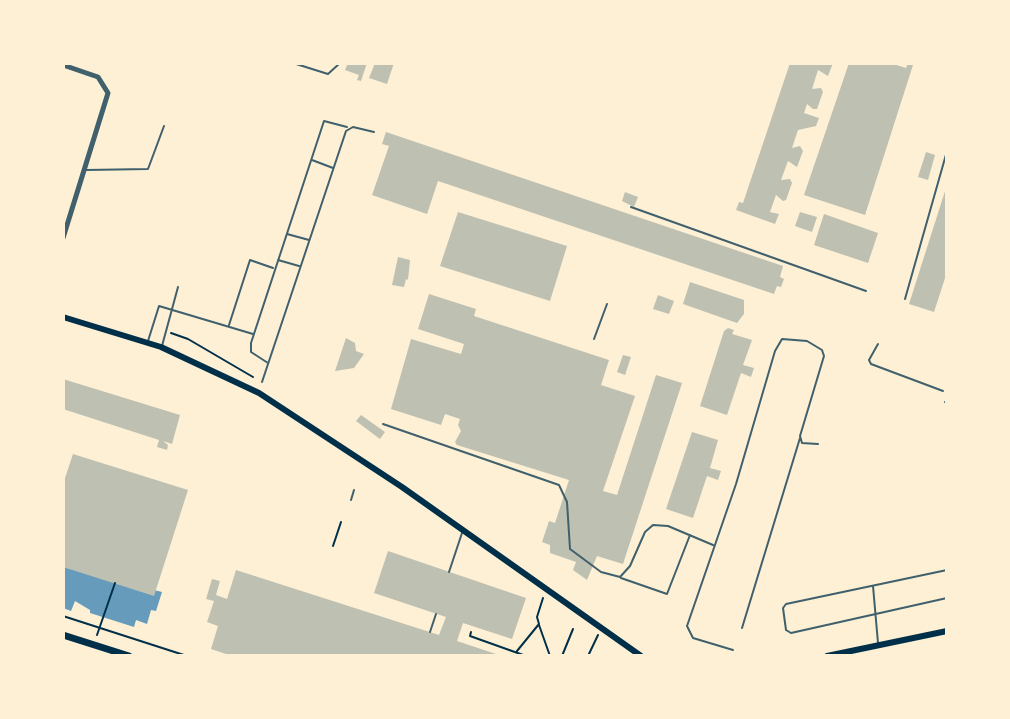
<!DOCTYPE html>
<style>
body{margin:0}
#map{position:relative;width:1010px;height:719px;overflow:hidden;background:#fdf0d5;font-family:Inter,sans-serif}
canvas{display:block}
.frame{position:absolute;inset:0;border:65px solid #fdf0d5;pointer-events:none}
</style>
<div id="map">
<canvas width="1010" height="719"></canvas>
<div class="frame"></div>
</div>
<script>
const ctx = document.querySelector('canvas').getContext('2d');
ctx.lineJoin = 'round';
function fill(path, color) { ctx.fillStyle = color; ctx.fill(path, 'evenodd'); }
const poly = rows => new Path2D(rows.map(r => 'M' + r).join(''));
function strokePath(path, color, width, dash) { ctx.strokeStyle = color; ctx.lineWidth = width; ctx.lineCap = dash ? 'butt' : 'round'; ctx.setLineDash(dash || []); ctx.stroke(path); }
fill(poly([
 [63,567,162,592,156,611,151,610,147,624,136,620,134,627,90,613,90,610,75,601,71,611,63,608]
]), '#669bbc');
fill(poly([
 [348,63,367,63,361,81,357,80,359,75,345,70],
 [375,63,394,63,387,84,369,78],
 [790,63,833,63,828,76,818,70,812,89,821,88,823,92,817,109,813,109,807,104,804,113,819,118,816,126,798,130,792,148,800,146,803,151,797,167,788,161,781,180,790,179,792,183,786,200,783,201,776,195,770,212,779,214,775,224,736,210,739,202,743,203],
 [849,63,890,63,906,68,908,63,917,63,913,65,865,215,804,195],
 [386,132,783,266,780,277,784,279,781,287,777,286,774,294,438,181,427,214,372,195,389,146,382,144],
 [926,152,935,155,928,180,918,177],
 [946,188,947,272,934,312,909,304],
 [625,192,638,197,634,207,622,201],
 [458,212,567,246,550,301,440,266],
 [800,212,817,217,812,232,795,226],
 [824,214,878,233,868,263,814,245],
 [398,257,410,260,408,280,406,279,404,287,392,285],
 [690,282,744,300,744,314,737,323,683,304],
 [429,294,476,309,474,316,609,360,601,385,635,396,603,491,617,495,656,375,682,383,623,564,597,556,587,580,573,570,576,562,550,553,550,545,542,542,549,521,555,523,569,480,457,445,455,442,461,431,458,425,460,419,445,414,441,425,391,409,411,339,461,354,464,344,418,329],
 [658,295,674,301,669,314,653,309],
 [728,328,734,330,732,334,752,340,743,365,754,368,751,377,741,373,727,415,700,406,724,331],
 [346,338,355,343,356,351,364,354,354,368,335,371],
 [623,355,631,357,625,375,617,372],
 [63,379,180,415,172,444,163,441,168,445,167,450,157,447,159,440,63,409],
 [361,415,385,432,380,439,356,421],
 [692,432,718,440,710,468,721,471,718,480,707,476,693,518,666,509],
 [73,454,188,490,154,596,63,567,63,484],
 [388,551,526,598,512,639,463,623,457,641,502,656,232,656,211,649,218,626,207,622,214,601,206,599,212,579,220,581,216,595,227,599,236,570,439,635,446,617,374,593]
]), '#bec0b2');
strokePath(poly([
 [171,333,188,339,253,377],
 [333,546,341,522],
 [63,616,187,656],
 [539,625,550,656],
 [471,632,470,636,526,656],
 [97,635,115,583],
 [517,651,539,624,537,617,543,598],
 [562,656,573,629],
 [588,656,598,635]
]), '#003049', 2);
strokePath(poly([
 [293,63,328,74,340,63],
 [312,160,333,168],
 [86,170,148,169,164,126],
 [631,207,866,291],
 [287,234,309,240],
 [278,260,299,266],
 [905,299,947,151],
 [229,325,250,260,273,268],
 [594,339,607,304],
 [148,341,159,306,253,334],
 [878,344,869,360,871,364,943,391],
 [162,346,178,287],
 [268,363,251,352,251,343,324,121,347,127],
 [262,382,346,131,353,127,374,132],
 [945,402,947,403],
 [383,424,559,485,567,502,570,549,601,572,620,577,630,566,645,532,653,525,668,526,713,545],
 [351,500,354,490],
 [947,570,786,604,783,608,786,630,791,633,947,598],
 [449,572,462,533],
 [621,578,667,594,690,535],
 [873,586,878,643],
 [742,628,800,438],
 [430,632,436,614],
 [733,650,693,638,687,626,736,484,775,351,782,339,807,341,822,350,824,356,800,436,802,443,818,444]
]), '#3f606c', 2);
strokePath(poly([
 [63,65,98,77,108,93,63,238]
]), '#3f606c', 5);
strokePath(poly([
 [63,317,161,347,259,393,402,487,641,656],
 [827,656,947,631]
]), '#003049', 6);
strokePath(poly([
 [63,635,129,656]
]), '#003049', 7);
</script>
